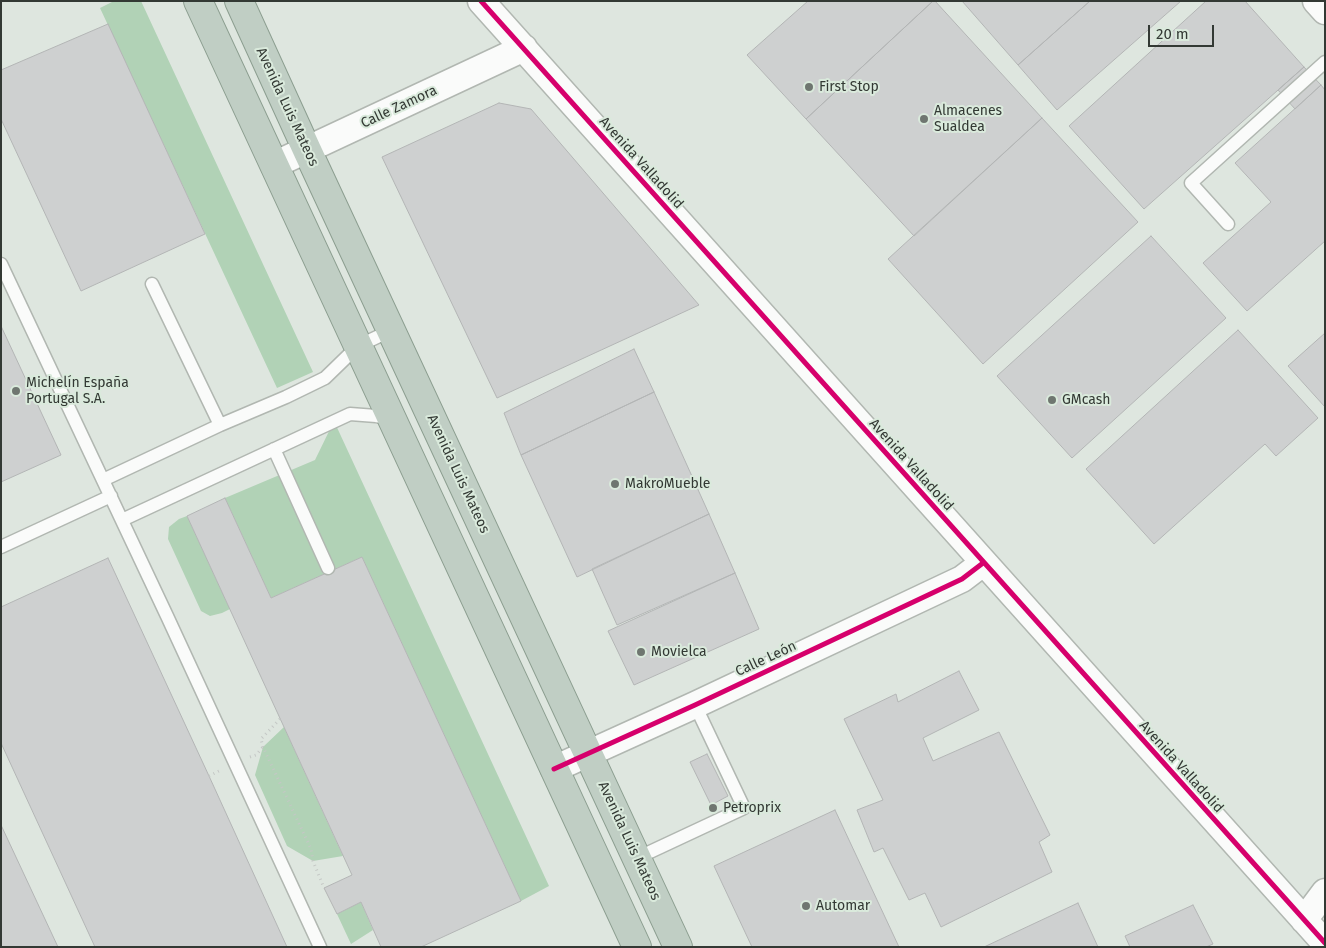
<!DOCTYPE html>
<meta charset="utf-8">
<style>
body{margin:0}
#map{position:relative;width:1326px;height:948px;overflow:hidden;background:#dee6df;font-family:"Fira Sans",sans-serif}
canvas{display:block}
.frame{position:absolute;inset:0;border:2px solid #333934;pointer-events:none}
.scale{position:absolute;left:1148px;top:25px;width:66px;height:22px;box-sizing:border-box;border:2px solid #333934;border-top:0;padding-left:6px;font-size:15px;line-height:18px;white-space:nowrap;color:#333934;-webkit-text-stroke:4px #daeadc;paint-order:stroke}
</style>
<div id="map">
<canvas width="1326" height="948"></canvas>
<div class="frame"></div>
<div class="scale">20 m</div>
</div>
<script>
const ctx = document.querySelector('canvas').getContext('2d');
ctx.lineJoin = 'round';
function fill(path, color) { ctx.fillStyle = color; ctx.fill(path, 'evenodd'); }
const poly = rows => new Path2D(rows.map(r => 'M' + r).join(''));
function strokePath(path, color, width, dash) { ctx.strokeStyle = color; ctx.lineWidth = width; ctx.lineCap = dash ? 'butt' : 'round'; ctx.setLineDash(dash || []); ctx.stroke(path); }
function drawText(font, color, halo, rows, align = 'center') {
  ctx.font = font + ' "Fira Sans",sans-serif'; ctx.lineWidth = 4; ctx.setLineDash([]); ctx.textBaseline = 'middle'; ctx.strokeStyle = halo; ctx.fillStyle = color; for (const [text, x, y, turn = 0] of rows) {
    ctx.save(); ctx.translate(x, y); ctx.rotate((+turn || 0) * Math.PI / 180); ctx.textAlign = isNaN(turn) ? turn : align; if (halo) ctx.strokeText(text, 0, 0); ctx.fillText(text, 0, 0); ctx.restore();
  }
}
fill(poly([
 [114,1,141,1,313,372,277,388,100,8],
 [334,421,549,886,521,901,362,557,271,598,225,498,315,460],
 [187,516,230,609,222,613,210,616,201,611,168,539,169,527,179,519],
 [284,727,343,856,313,861,287,846,255,775,263,747],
 [361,902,373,930,351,944,337,914]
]), '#b1d2b6');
const building = poly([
 [808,1,933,1,806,119,747,55,808,1],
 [933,1,935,1,1042,118,914,236,806,119,933,1],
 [962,1,1090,1,1018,65,962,1],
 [1090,1,1181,1,1057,110,1018,65,1090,1],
 [1206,1,1245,1,1304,67,1144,209,1069,126,1206,1],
 [108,24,205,234,81,291,1,119,1,70,108,24],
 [1304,67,1321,85,1295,109,1278,90,1304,67],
 [1321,85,1325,90,1325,241,1247,311,1203,263,1271,202,1235,163,1321,85],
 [499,103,531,109,699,305,497,398,382,157,499,103],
 [1042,118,1138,222,983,364,888,259,1042,118],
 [1151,236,1226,318,1072,458,997,376,1151,236],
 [1,326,61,455,1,482,1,326],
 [1238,330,1318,418,1276,456,1265,444,1154,544,1086,469,1238,330],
 [1325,333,1325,407,1288,366,1325,333],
 [634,349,654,392,521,455,504,413,634,349],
 [654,392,709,514,577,577,521,455,654,392],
 [225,498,271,598,362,557,521,901,421,947,381,947,361,902,337,914,324,888,352,875,187,516,225,498],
 [709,514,735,573,617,625,592,569,709,514],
 [108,558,209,776,287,947,95,947,1,743,1,607,108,558],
 [735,573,759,629,634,685,608,631,735,573],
 [959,671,979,710,923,738,933,761,999,732,1050,835,1039,842,1052,872,941,927,925,893,909,900,883,848,874,852,857,810,883,800,844,719,896,694,898,702,959,671],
 [707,754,728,796,711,805,690,762,707,754],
 [835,810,899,947,752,947,714,866,835,810],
 [1,825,58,947,1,947,1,825],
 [1078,903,1098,947,984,947,1078,903],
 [1193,905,1213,944,1206,947,1130,947,1125,936,1193,905]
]);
fill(building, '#ced0d0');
strokePath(building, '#b3b5b5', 1);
const lane = poly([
 [1228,224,1191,183,1325,62],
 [1,264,167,616,320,947],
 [152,284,220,425],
 [274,449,328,568],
 [103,480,220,425,286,397,325,378,358,346,392,330],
 [122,520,350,414,376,416,391,419],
 [1,547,111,496],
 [637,858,744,808,695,705]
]);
const street = poly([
 [481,1,1325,943],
 [1316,1,1325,11],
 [274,165,524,48],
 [554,769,695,705,962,579,983,563],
 [1304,920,1325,892]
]);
const highway = poly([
 [198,1,637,947],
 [239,1,307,150,678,947]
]);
strokePath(lane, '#b1b7b1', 15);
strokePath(street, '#b1b7b1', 29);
strokePath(highway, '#8c9e90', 30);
strokePath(poly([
 [280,719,261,739,263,747,311,849,313,861,324,888],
 [250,757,256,755,263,747],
 [209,776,219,771]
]), '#c4c7c5', 3, [1, 4]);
strokePath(lane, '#fafbfa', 12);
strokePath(street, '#fafbfa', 26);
strokePath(highway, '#c0cec4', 28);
strokePath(poly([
 [481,1,1325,943],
 [554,769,695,705,962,579,983,563]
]), '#d6006c', 5);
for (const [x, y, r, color] of [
 [809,87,5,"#6f7670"],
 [924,119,5,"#6f7670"],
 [16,391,5,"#6f7670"],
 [1052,400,5,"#6f7670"],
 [615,484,5,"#6f7670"],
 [641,652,5,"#6f7670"],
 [713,808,5,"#6f7670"],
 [806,906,5,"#6f7670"]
]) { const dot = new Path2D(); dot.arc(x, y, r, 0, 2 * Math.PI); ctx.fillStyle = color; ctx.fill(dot); strokePath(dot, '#daeadc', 2); }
drawText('14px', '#333934', '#daeadc', [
 ["First Stop",819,87],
 ["Almacenes",934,111],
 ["Sualdea",934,127],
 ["Michelín España",26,383],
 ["Portugal S.A.",26,399],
 ["GMcash",1062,400],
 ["MakroMueble",625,484],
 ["Movielca",651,652],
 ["Petroprix",723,808],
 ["Automar",816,906]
], 'left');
drawText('14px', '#333934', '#daeadc', [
 ["Avenida Luis Mateos",287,107,65],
 ["Calle Zamora",399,107,-25],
 ["Avenida Valladolid",641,163,48],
 ["Avenida Valladolid",911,465,48],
 ["Avenida Luis Mateos",458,474,65],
 ["Calle León",766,659,-25],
 ["Avenida Valladolid",1181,767,48],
 ["Avenida Luis Mateos",629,841,65]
]);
</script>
